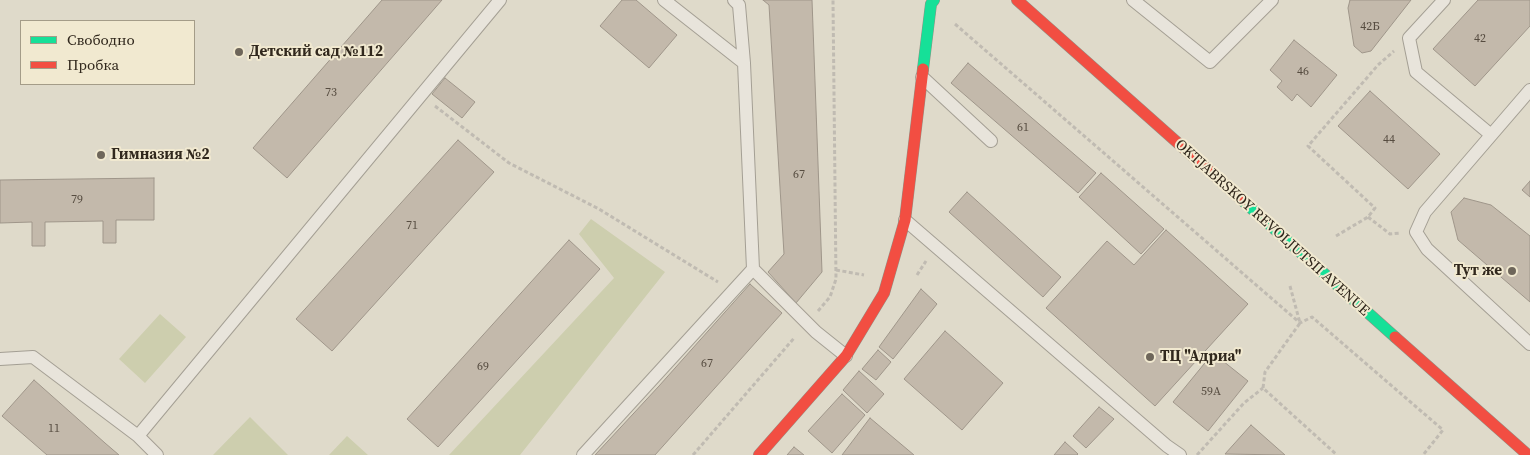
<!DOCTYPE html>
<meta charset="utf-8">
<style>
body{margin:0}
#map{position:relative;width:1530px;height:455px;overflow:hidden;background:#dfdaca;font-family:"Source Serif 4",serif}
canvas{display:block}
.legend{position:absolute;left:20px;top:20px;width:175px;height:65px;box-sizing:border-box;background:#f1e9d0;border:1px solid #a49c88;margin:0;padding:6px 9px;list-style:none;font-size:15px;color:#31281d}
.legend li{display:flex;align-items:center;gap:10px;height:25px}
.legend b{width:25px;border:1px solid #a49c88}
</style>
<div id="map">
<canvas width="1530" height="455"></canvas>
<ul class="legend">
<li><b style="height:6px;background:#16e098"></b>Свободно</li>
<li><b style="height:6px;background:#f24e42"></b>Пробка</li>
</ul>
</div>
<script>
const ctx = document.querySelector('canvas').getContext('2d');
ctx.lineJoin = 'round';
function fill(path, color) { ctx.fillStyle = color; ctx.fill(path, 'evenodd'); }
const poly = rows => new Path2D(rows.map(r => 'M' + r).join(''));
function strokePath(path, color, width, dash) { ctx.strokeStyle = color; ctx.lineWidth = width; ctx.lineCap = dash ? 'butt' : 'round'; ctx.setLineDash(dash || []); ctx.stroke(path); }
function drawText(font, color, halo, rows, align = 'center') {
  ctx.font = font + ' "Source Serif 4",serif'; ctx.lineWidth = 4; ctx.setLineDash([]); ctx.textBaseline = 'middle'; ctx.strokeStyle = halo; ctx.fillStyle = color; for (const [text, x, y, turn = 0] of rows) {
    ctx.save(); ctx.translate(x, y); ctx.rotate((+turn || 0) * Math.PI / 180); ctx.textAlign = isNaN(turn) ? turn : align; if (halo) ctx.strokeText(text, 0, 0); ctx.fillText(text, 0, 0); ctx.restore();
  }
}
fill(poly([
 [591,219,665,272,520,455,449,455,614,278,579,234],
 [160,314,186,337,145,383,119,359],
 [250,417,288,455,213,455],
 [347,436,368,455,329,455]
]), '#cdceae');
const building = poly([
 [382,0,442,0,287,178,253,148,382,0],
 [622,0,636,0,677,35,649,68,600,26,622,0],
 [763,0,812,0,822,272,796,303,768,272,784,254,769,5,763,0],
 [1350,0,1411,0,1371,51,1362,53,1354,46,1348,8,1350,0],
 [1478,0,1530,0,1530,26,1475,86,1433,49,1478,0],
 [1294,40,1337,75,1311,107,1297,94,1292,101,1277,87,1282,81,1270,70,1294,40],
 [968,63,1096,173,1078,193,951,83,968,63],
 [445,78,475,102,462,118,432,94,445,78],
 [1370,91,1440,154,1408,189,1338,126,1370,91],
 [458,140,494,172,332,351,296,319,458,140],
 [1101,173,1164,229,1141,254,1079,197,1101,173],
 [154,178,154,220,116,220,116,243,103,243,103,221,45,222,45,246,32,246,32,222,0,223,0,180,154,178],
 [1530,181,1530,197,1522,190,1530,181],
 [967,192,1061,277,1043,297,949,212,967,192],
 [1464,198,1491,205,1530,236,1530,302,1458,240,1451,212,1464,198],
 [1166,230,1248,304,1155,406,1046,308,1107,241,1134,265,1166,230],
 [569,240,600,269,438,447,407,419,569,240],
 [750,284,782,313,655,455,595,455,659,386,750,284],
 [921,289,937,304,893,359,879,347,921,289],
 [945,331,1003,383,962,430,904,379,945,331],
 [878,350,891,362,876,380,862,369,878,350],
 [1213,353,1248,381,1208,431,1173,402,1213,353],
 [859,371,884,394,867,413,843,390,859,371],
 [34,380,105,443,119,455,47,455,2,416,34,380],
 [842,394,865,415,832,453,808,431,842,394],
 [1099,407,1114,419,1086,448,1073,436,1099,407],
 [870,418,914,455,842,455,870,418],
 [1251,425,1285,455,1225,454,1251,425],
 [1065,442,1078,454,1077,455,1054,455,1065,442],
 [794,447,804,455,787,455,794,447]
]);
fill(building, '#c3b9ab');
strokePath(building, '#9f968a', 1);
const lane = poly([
 [664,0,744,63,753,269,816,332,846,356],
 [734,0,739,5,744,63],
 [1133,0,1210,62,1272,0],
 [1444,0,1409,38,1416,72,1490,134],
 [922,77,991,141],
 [1530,90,1425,212,1416,232,1427,249,1530,344],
 [905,220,1167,446,1180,455],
 [0,359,33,357,138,436,157,455],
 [138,436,500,0],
 [583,455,753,269]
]);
const fast = poly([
 [923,69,931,4,934,0],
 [1242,200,1395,337]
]);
const jam = poly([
 [1017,0,1242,200],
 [1395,337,1528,455],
 [759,455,846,356,884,293,905,220,923,69]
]);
strokePath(lane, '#a49f94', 14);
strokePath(fast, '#948f84', 12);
strokePath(jam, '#948f84', 12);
strokePath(poly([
 [955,24,1300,323,1312,317,1443,430,1423,455],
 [435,106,509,163,599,209,718,282],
 [1368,217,1390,234,1401,233],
 [1336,236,1368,217,1375,208,1308,146,1378,65,1394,51],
 [836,270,864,275],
 [917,275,926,261],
 [1290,286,1300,323,1265,372,1263,388,1337,455],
 [818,311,830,297,836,279,833,0],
 [693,455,795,337],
 [1197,455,1244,403,1263,388]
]), '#c0bbb2', 3, [4, 2.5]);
strokePath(lane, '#e8e4db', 12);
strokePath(fast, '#16e098', 11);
strokePath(jam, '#f24e42', 11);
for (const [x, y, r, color] of [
 [239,52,5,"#6e665a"],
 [101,155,5,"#6e665a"],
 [1512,271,5,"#6e665a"],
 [1150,357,5,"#6e665a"]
]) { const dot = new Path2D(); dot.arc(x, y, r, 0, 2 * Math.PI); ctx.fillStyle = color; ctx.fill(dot); strokePath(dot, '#f1e9d0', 2); }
drawText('12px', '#564c40', null, [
 ["42Б",1370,27],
 ["42",1480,39],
 ["46",1303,72],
 ["73",331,93],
 ["61",1023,128],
 ["44",1389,140],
 ["67",799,175],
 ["79",77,200],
 ["71",412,226],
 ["67",707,364],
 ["69",483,367],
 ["59А",1211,392],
 ["11",54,429]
]);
drawText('bold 15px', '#31281d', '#f1e9d0', [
 ["Детский сад №112",249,52],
 ["Гимназия №2",111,155],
 ["Тут же",1502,271,"right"],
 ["ТЦ \"Адриа\"",1160,357]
], 'left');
drawText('15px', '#31281d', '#f1e9d0', [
 ["OKTJABRSKOY REVOLJUTSII AVENUE",1272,228,42]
]);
</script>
